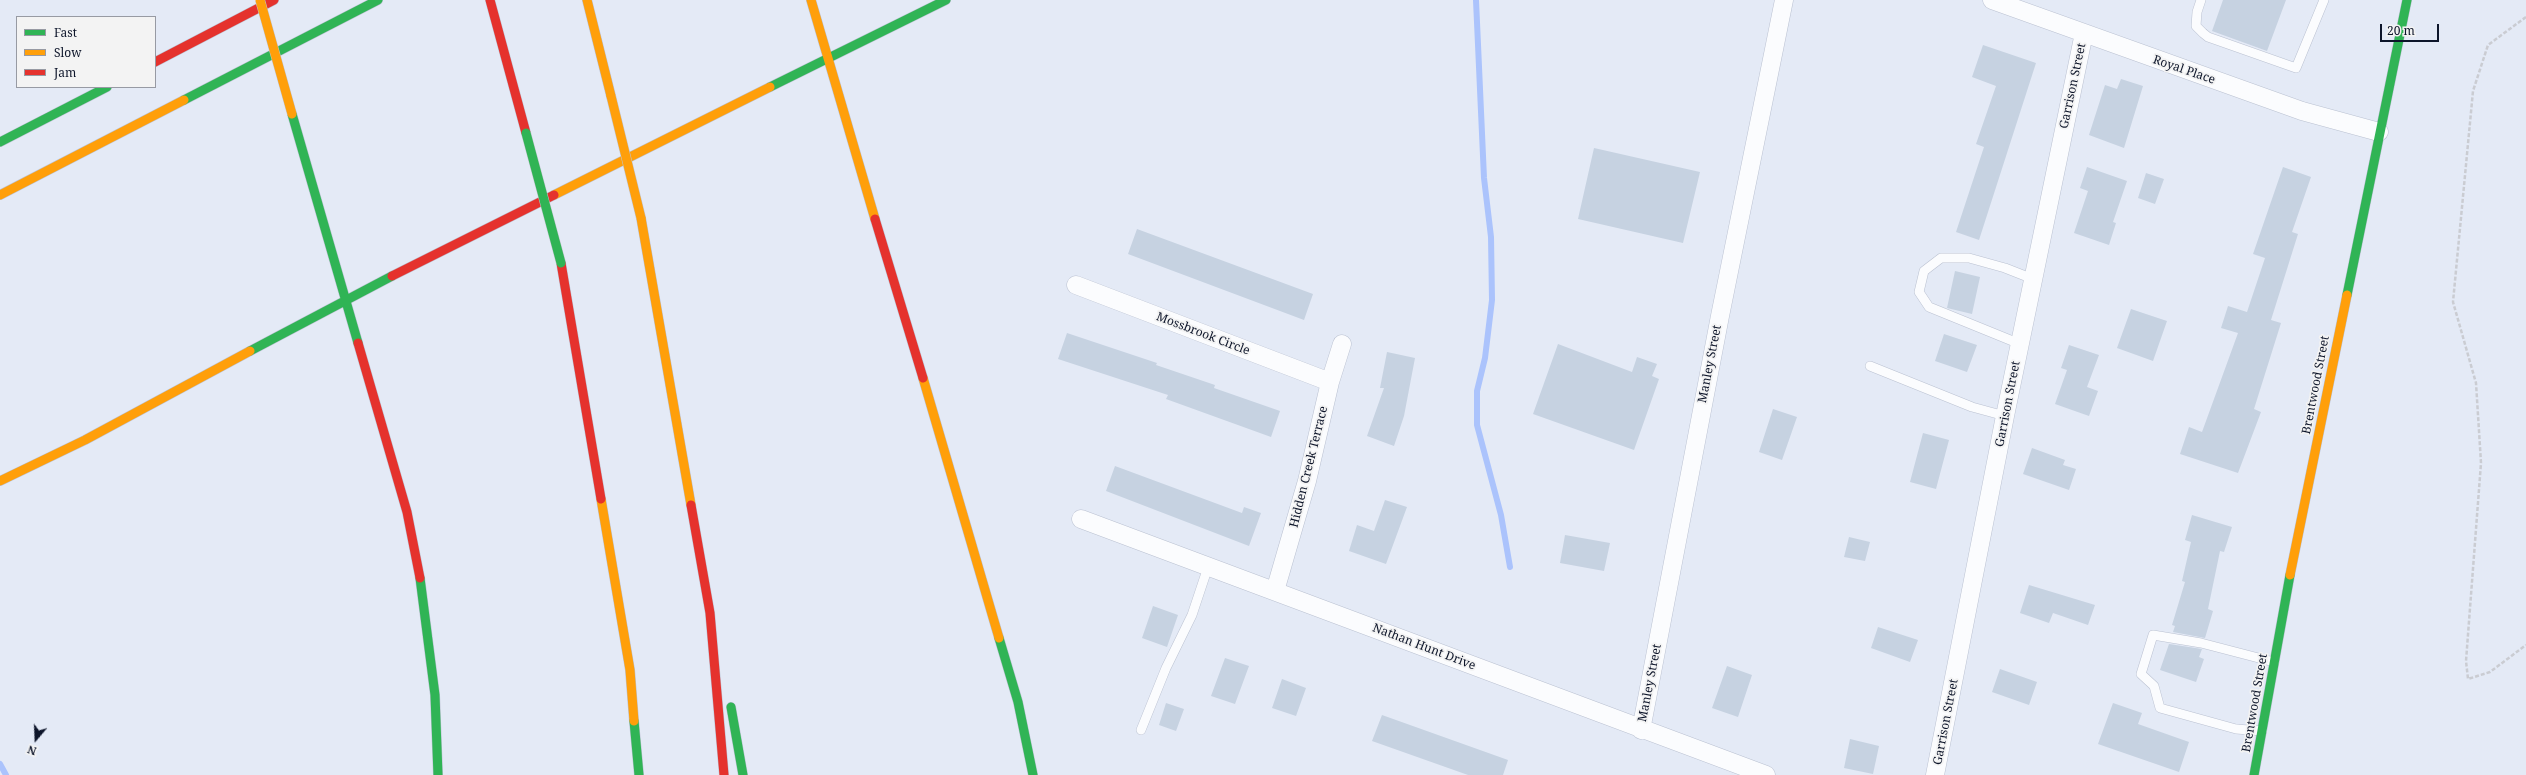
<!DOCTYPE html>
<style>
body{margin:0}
#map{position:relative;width:2526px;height:775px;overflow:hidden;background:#e4eaf6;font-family:"Noto Serif",serif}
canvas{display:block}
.legend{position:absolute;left:16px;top:16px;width:140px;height:72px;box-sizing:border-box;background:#f3f3f3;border:1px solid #979aa3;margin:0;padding:5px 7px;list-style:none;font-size:12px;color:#0d152a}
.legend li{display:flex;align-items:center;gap:8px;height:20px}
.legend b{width:20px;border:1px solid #979aa3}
.north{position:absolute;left:16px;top:719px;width:40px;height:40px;-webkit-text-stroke:3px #f3f3f3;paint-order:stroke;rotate:199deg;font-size:11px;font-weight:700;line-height:16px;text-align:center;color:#0d152a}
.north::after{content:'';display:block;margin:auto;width:14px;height:18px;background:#0d152a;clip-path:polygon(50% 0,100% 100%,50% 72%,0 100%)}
.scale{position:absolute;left:2380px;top:24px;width:59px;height:18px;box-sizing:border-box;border:2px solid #0d152a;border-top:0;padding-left:5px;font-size:12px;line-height:14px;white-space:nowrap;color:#0d152a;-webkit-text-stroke:3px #f3f3f3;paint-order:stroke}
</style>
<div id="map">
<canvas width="2526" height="775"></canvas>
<ul class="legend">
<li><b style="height:5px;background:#30b455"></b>Fast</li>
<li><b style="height:5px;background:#ff9f0a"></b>Slow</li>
<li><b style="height:5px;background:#e5322d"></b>Jam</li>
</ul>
<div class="north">N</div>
<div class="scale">20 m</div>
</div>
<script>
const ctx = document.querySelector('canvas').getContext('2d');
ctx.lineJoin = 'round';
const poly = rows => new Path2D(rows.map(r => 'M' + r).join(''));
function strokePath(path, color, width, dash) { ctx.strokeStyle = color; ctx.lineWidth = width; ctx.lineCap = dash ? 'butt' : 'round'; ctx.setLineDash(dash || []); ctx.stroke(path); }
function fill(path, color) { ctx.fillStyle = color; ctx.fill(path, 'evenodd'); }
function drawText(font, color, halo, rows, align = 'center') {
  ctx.font = font + ' "Noto Serif",serif'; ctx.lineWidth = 3.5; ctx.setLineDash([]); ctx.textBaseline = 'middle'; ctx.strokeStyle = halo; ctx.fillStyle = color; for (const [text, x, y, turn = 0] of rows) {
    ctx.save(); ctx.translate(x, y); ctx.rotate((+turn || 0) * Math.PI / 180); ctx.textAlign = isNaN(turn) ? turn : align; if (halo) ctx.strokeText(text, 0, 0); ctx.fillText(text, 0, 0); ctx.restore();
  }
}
strokePath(poly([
 [1476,0,1484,178,1491,237,1492,300,1485,358,1477,391,1477,425,1501,515,1510,567],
 [0,764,6,775]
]), '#abc3fc', 6);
fill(poly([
 [2223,0,2286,0,2267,51,2212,31],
 [1983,45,2036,63,1979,240,1956,232,1984,147,1976,144,1996,86,1972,77],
 [2121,79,2143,86,2124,148,2089,135,2105,85,2117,89],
 [1594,148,1700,172,1683,243,1578,219],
 [2087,167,2127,181,2113,222,2116,223,2109,245,2074,233,2088,191,2080,188],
 [2283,167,2311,177,2292,232,2298,234,2271,320,2281,323,2254,409,2261,412,2238,473,2180,454,2189,427,2202,432,2238,333,2221,328,2228,306,2247,312,2265,258,2253,254],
 [2146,173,2164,179,2155,204,2138,198],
 [1137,229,1313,294,1304,320,1128,254],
 [1955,271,1980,277,1972,314,1947,308],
 [2131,309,2167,321,2153,361,2117,348],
 [1067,333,1157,363,1156,365,1215,385,1214,388,1280,411,1271,437,1166,399,1168,395,1058,359],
 [1944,334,1977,345,1967,372,1935,361],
 [1558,344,1632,372,1637,357,1657,364,1652,376,1659,379,1634,450,1533,414],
 [2069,345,2099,355,2087,387,2098,391,2089,416,2055,404,2067,370,2061,368],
 [1387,352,1415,358,1404,416,1394,446,1367,436,1384,388,1380,388],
 [1773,409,1797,417,1782,460,1759,452],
 [1923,433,1949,440,1936,489,1910,482],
 [2032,448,2065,460,2063,465,2076,469,2069,490,2023,474],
 [1115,466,1242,513,1244,507,1261,513,1249,546,1106,491],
 [1385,500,1407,507,1386,564,1349,551,1357,525,1374,531],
 [2192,515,2232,527,2224,552,2220,551,2208,609,2213,611,2205,638,2173,632,2175,626,2172,625,2185,582,2182,581,2191,542,2185,540],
 [1565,535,1610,543,1604,571,1560,563],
 [1849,537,1870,542,1865,561,1844,557],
 [2029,585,2095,605,2088,625,2053,613,2049,623,2020,613],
 [1153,606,1178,615,1167,647,1142,638],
 [1878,627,1918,640,1910,662,1871,648],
 [2169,644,2202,649,2199,657,2204,659,2196,682,2160,670],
 [1225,658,1249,666,1235,704,1211,696],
 [1727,666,1752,675,1738,717,1712,708],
 [2000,669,2037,682,2029,705,1992,692],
 [1282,679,1306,688,1296,716,1272,708],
 [1166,703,1184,709,1176,731,1159,725],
 [2113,703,2142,713,2138,724,2189,742,2179,772,2098,744],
 [1382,715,1508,760,1503,775,1468,775,1372,741],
 [1850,739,1879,746,1873,774,1844,768]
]), '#c6d2e1');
const lane = poly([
 [2201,0,2197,12,2196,26,2203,33,2208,37,2296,68,2324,0],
 [2020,344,1929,307,1919,292,1924,271,1941,258,1969,258,2005,268,2033,279],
 [1870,366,1972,407,2005,416],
 [1141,730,1166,668,1192,615,1208,567],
 [2262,731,2236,729,2160,708,2154,686,2141,674,2153,635,2201,643,2274,662]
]);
const street = poly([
 [1992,0,2302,111,2379,132],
 [1076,285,1330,382],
 [1081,519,1766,775],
 [1275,591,1307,481,1330,382,1342,344],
 [1641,730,1720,316,1784,0],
 [1935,775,2005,416,2084,33]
]);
const fast = poly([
 [770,87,946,0],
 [184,100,378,0],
 [292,114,358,343],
 [0,142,107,87],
 [2347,295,2407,0],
 [250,351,392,276],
 [420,578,435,695,438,775],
 [999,638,1018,702,1033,775],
 [731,707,743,775],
 [634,721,639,775],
 [2254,775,2290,575]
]);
const slow = poly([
 [587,0,611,96],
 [811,0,875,219],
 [0,195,184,100],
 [554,195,770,87],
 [641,218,691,505],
 [923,378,999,638],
 [0,481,85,440,250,351],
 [601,499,630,670,634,721],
 [2290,575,2347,295]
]);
const jam = poly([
 [490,0,526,133],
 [155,62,274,0],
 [875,219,923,378],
 [561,263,601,499],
 [392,276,554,195],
 [358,343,407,512,420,578],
 [691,505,710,613,724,775]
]);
strokePath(lane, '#bac1d1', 10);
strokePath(street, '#bac1d1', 19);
strokePath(fast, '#bac1d1', 10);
strokePath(slow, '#bac1d1', 10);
strokePath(jam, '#bac1d1', 10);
strokePath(poly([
 [2526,17,2488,45,2473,91,2453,302,2476,383,2481,463,2466,661,2468,679,2490,672,2526,645]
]), '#caccd2', 2.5, [4, 2]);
strokePath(lane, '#fbfcfe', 9);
strokePath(street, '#fbfcfe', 18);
strokePath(fast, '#30b455', 9);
strokePath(slow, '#ff9f0a', 9);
strokePath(jam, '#e5322d', 9);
const fastBridge = poly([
 [526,133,561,263]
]);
const slowBridge = poly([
 [260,0,292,114],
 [611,96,641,218]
]);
strokePath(fastBridge, '#c0c4cd', 10, []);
strokePath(slowBridge, '#c0c4cd', 10, []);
strokePath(fastBridge, '#30b455', 9);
strokePath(slowBridge, '#ff9f0a', 9);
drawText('12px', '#0d152a', '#f3f3f3', [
 ["Royal Place",2184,70,19],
 ["Garrison Street",2073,86,-78],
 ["Mossbrook Circle",1203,334,21],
 ["Manley Street",1710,364,-79],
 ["Brentwood Street",2316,385,-79],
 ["Garrison Street",2008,404,-79],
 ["Hidden Creek Terrace",1309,467,-76],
 ["Nathan Hunt Drive",1424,647,21],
 ["Manley Street",1650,683,-79],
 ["Brentwood Street",2255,703,-80],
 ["Garrison Street",1946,722,-79]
]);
</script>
